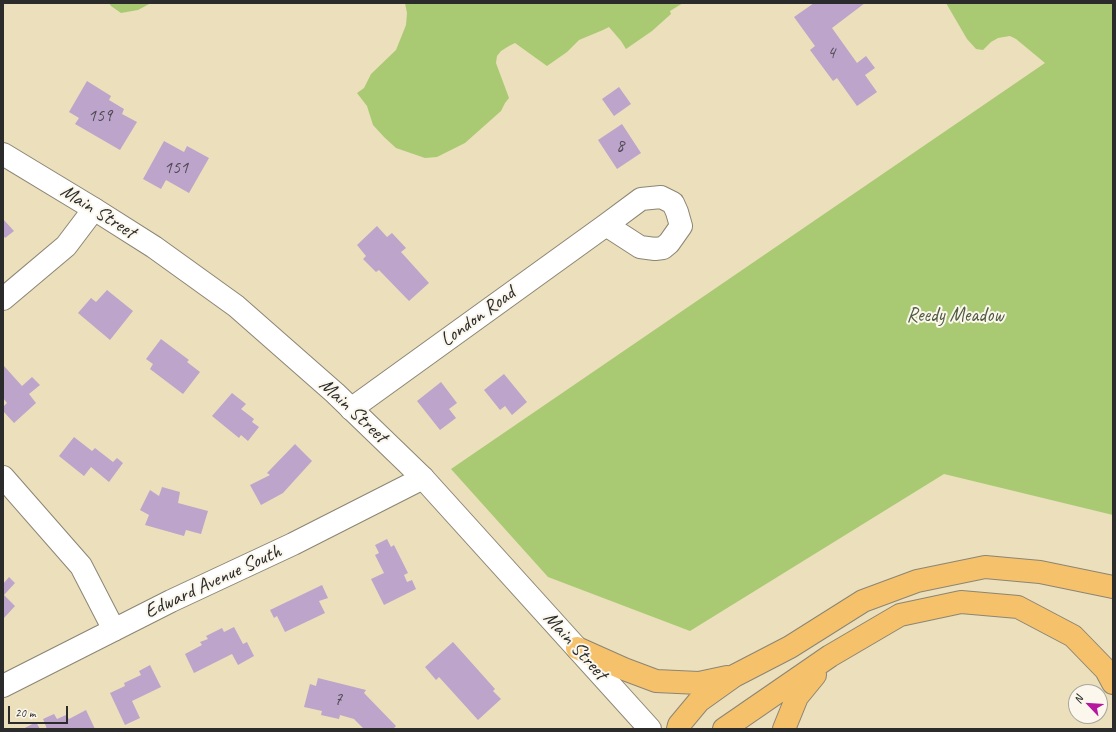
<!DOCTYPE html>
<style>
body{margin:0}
#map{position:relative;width:1116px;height:732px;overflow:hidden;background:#ebdfbc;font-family:Caveat,sans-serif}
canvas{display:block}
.frame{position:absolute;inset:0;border:4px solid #2b2b2b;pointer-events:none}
.north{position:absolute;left:1068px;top:684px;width:40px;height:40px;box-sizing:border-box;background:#fbf7ec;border:1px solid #a8a59f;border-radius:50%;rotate:295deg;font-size:11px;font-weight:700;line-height:16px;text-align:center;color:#2b2b2b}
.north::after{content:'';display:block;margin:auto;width:14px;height:18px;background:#b5179e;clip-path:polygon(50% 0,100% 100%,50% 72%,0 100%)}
.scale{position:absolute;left:8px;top:706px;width:60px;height:18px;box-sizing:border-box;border:2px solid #2b2b2b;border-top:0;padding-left:5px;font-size:12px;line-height:14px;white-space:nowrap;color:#2b2b2b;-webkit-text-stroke:3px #fbf7ec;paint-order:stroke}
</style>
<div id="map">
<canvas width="1116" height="732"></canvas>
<div class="frame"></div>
<div class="north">N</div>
<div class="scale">20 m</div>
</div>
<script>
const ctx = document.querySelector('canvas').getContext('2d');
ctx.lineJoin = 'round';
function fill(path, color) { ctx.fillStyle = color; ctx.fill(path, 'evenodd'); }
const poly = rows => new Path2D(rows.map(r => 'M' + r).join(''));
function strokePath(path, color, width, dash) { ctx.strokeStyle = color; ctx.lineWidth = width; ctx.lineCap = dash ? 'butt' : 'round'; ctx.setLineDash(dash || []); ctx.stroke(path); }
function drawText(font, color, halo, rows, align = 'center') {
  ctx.font = font + ' Caveat,sans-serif'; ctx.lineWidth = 4; ctx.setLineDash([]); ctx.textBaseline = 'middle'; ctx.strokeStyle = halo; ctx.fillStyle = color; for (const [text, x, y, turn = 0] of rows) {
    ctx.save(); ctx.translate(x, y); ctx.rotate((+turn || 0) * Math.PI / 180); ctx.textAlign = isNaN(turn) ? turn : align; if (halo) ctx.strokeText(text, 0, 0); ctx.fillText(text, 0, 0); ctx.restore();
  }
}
fill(poly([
 [109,3,151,3,138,10,121,13,111,6],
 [405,3,683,3,670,11,671,14,652,31,626,49,621,41,609,27,603,30,579,40,567,52,547,66,515,43,509,46,501,51,497,56,496,63,509,98,505,103,501,111,465,143,437,157,425,158,396,148,384,137,373,125,367,106,357,93,364,88,371,74,396,50,406,25,407,13],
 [946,3,1113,3,1113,515,944,474,690,631,548,577,451,469,1045,63,1016,39,1010,36,998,38,991,42,983,50,976,49,967,39]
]), '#a9ca73');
fill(poly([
 [814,3,865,3,832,28,857,63,866,56,875,68,865,75,877,92,857,106,837,78,833,81,810,50,815,46,794,17],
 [87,81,111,96,109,100,124,109,122,114,137,122,120,150,75,124,79,118,69,112],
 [619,87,631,104,614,116,602,99],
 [622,124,641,153,617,169,598,140],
 [164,141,184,152,187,146,209,158,189,193,166,180,161,189,143,179],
 [3,219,14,231,5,238,3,235],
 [377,226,387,237,392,233,406,248,401,252,429,283,409,301,379,270,376,272,363,259,366,256,357,245],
 [107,290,133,311,110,340,78,313,91,298,96,302],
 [161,339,189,360,187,362,200,372,183,394,150,369,153,364,146,359],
 [3,366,4,366,22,386,32,377,40,385,29,394,36,403,14,423,3,411,3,407,7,403,3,398],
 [504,374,527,402,512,415,505,406,500,410,484,390],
 [441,382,457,403,449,409,456,418,440,430,417,401],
 [232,393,246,404,241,409,254,419,252,422,259,427,248,441,241,435,239,438,212,416],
 [74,437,92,451,95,448,113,462,117,458,123,463,109,482,91,467,84,476,59,456],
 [295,444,312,461,283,493,261,505,250,485,270,475,267,473],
 [162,487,180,492,178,503,208,511,201,534,186,530,184,536,145,525,149,515,140,510,150,490,159,496],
 [387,539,391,547,394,545,408,573,404,575,407,582,412,580,416,589,384,605,371,579,384,573,375,555,379,553,375,545],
 [9,577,15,583,4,595,15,606,3,619,3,584],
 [322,585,328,598,319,601,325,613,285,632,277,616,274,618,270,610],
 [234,627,243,644,247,642,254,656,238,665,232,654,194,673,185,654,202,645,200,642,208,639,206,636,222,628,224,632],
 [453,642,495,689,493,691,501,699,478,720,439,677,436,680,425,667],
 [150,665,161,687,132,701,140,718,125,725,110,693,125,686,124,683,141,675,139,671],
 [318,678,366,690,364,693,396,726,393,729,364,729,354,719,340,715,339,719,321,715,322,711,304,707,310,684,316,686],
 [86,710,95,729,47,729,43,719,54,714,57,719,66,715,69,719],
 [36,722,40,729,23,729]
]), '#bca4cb');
const minor = poly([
 [3,299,66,246,94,209],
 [351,409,606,225,641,199,661,197,673,203,677,212,681,226,669,243,663,248,655,249,640,247,606,225],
 [3,477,81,566,114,630],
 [3,686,171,601,293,544,423,478]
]);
const tertiary = poly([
 [3,154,94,209,154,247,236,306,335,393,423,478,650,729]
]);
const motorway = poly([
 [577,648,624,669,656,681,699,683,727,677],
 [678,729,679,725,699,701,734,676,790,647,863,601,917,581,985,567,1040,572,1113,587],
 [724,729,830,656,900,615,961,602,1018,607,1073,636,1106,670,1113,683],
 [784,729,797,697,815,675]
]);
strokePath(minor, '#8b8574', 24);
strokePath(tertiary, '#8b8574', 24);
strokePath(motorway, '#8b8574', 24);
strokePath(minor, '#fff', 22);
strokePath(tertiary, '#fff', 22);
strokePath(motorway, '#f6c16b', 22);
drawText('18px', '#4f4953', null, [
 ["4",831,53],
 ["159",100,116],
 ["8",620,146],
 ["151",176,168],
 ["7",338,700]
]);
drawText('20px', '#2b2b2b', '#fbf7ec', [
 ["Main Street",98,212,32],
 ["London Road",478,317,-36],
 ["Main Street",353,411,43],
 ["Edward Avenue South",213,582,-25],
 ["Main Street",575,646,48]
]);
drawText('20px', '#515b41', '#fbf7ec', [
 ["Reedy Meadow",955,316]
]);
</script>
